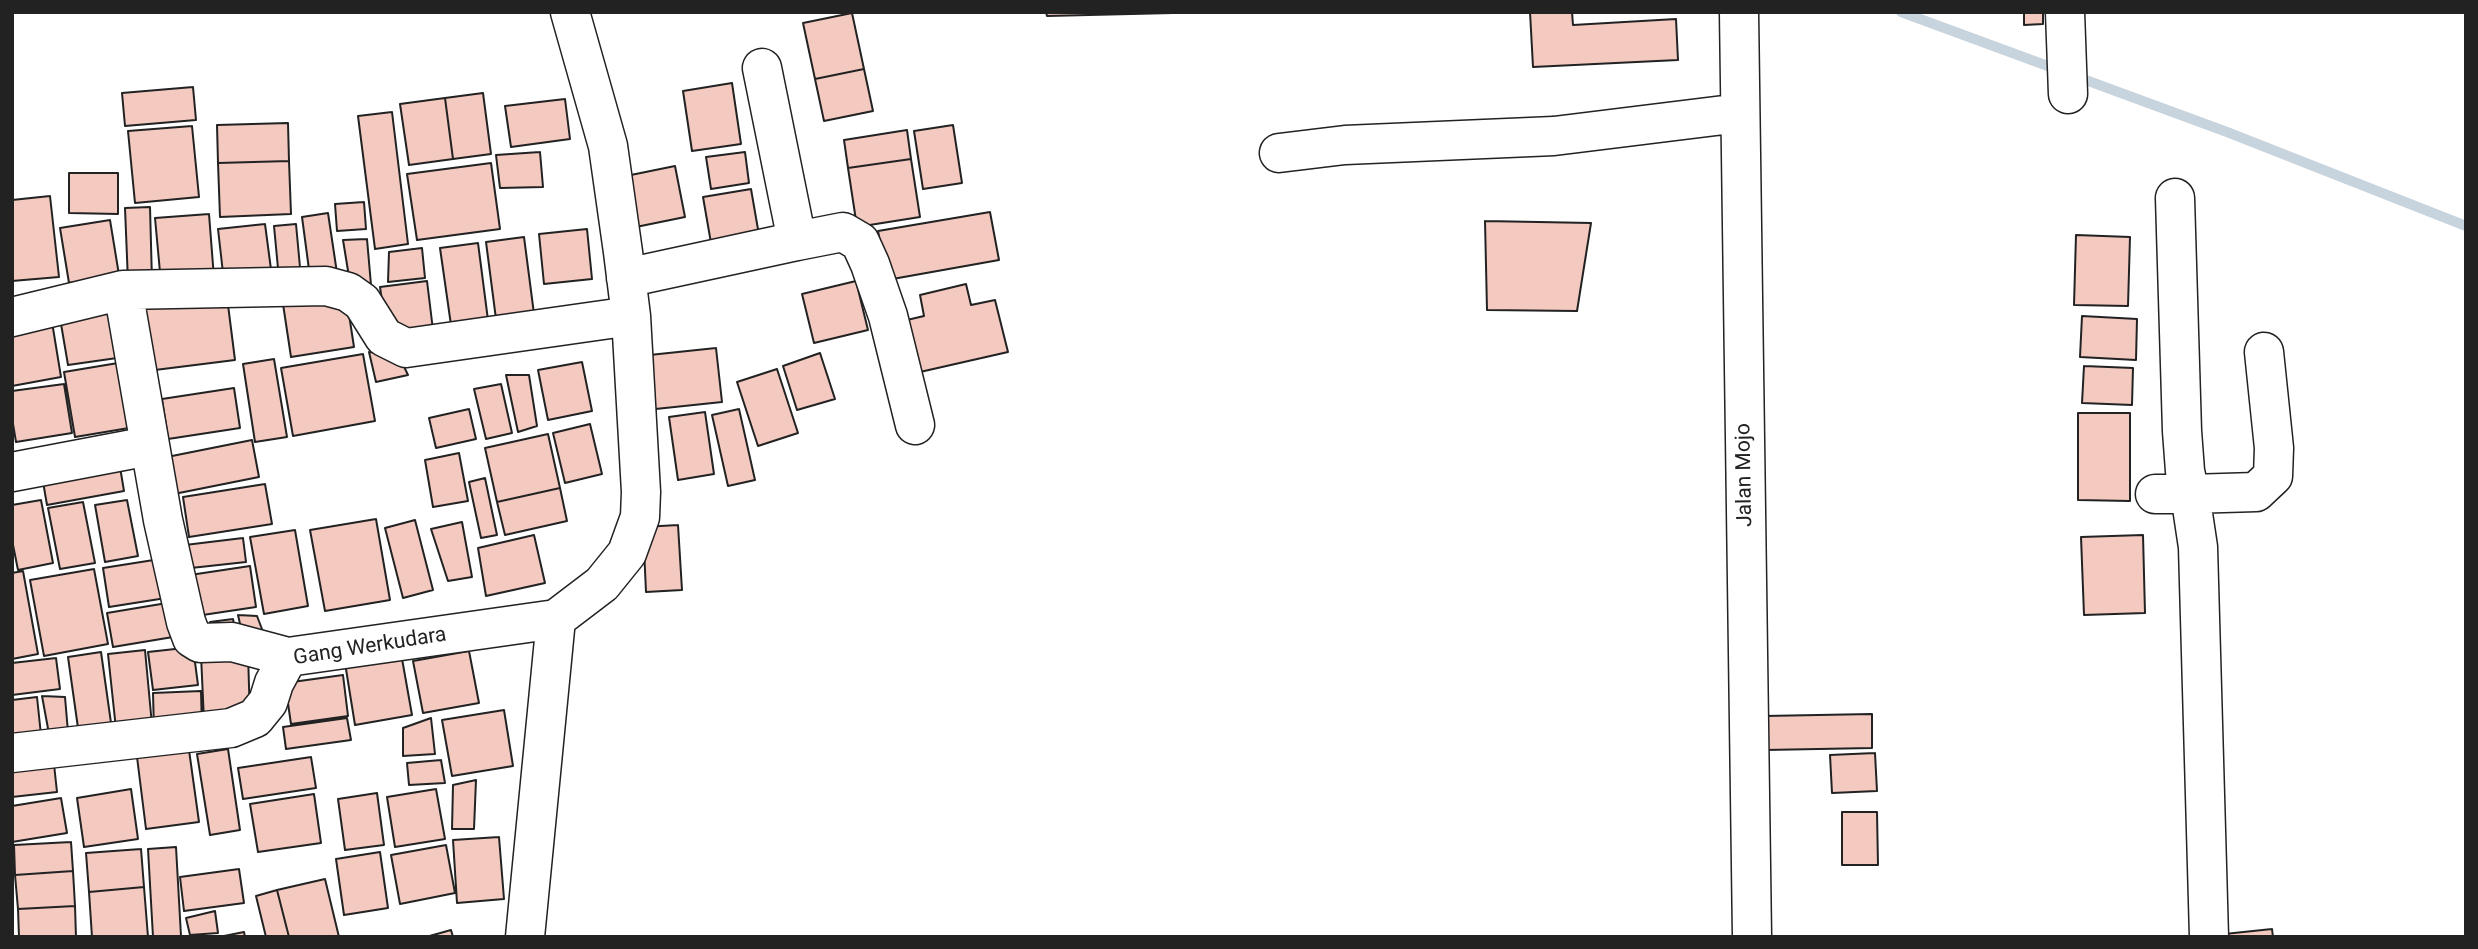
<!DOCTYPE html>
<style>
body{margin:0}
#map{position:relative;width:2478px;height:949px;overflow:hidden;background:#fff;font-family:Roboto,sans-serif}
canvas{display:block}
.frame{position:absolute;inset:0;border:14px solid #222;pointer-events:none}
</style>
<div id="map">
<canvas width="2478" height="949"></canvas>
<div class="frame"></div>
</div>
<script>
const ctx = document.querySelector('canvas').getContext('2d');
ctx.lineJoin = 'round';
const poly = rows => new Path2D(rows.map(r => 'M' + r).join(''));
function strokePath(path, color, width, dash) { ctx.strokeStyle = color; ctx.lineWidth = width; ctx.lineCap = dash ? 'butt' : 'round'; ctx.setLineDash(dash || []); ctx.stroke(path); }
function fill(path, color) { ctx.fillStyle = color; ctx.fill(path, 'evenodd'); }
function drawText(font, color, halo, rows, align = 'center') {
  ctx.font = font + ' Roboto,sans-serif'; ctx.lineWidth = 5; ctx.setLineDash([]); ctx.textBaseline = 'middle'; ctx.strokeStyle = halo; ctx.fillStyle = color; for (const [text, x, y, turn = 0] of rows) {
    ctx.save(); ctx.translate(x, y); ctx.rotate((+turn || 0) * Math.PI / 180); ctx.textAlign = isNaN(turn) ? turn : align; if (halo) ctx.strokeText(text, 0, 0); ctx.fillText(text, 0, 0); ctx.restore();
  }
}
strokePath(poly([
 [1901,12,2227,132,2466,226]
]), '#c7d3dd', 10);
const building = poly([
 [1046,12,1173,12,1173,13,1047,16,1046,12],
 [1530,12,1572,12,1573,25,1676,19,1678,60,1533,67,1530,12],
 [2024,12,2043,12,2043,24,2024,25,2024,12],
 [852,13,864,69,815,79,803,23,852,13],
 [864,69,873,111,824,121,815,79,864,69],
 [732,83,741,144,692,151,683,91,732,83],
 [193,87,196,120,125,126,122,93,193,87],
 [483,93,491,154,453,159,445,98,483,93],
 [445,98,453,159,409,165,400,104,445,98],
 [565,99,570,139,511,147,505,106,565,99],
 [392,112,408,244,375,249,358,116,392,112],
 [288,123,289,161,218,163,217,125,288,123],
 [953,125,962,183,923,189,914,131,953,125],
 [192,126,199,197,135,203,128,131,192,126],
 [907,130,911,159,848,168,844,140,907,130],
 [540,152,543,187,500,188,496,155,540,152],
 [745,152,749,183,711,189,706,157,745,152],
 [911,159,920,217,857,227,848,168,911,159],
 [289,161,291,214,220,217,218,163,289,161],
 [491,163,500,229,417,240,407,174,491,163],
 [675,166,685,217,631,228,621,177,675,166],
 [69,173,118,173,118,214,69,213,69,173],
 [751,189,759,235,711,243,703,197,751,189],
 [50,196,59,277,12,281,12,200,50,196],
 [364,202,366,229,337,231,335,204,364,202],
 [150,207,152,281,128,282,125,208,150,207],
 [990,212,999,260,887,280,878,231,990,212],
 [328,213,337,273,310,277,302,217,328,213],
 [209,214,214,278,161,283,155,218,209,214],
 [110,220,119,275,69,283,60,228,110,220],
 [1485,221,1591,223,1577,311,1487,310,1485,221],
 [265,224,272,277,224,282,218,229,265,224],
 [296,224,301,278,279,279,274,226,296,224],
 [587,229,592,279,544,284,539,234,587,229],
 [2076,235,2130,237,2128,306,2074,305,2076,235],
 [524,237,534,314,496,319,486,242,524,237],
 [367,239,371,285,350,283,343,240,367,239],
 [478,243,488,320,451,325,440,248,478,243],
 [422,248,425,278,388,282,389,252,422,248],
 [427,281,433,330,387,336,380,287,427,281],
 [856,281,868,330,814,343,802,294,856,281],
 [966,284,971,305,995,300,1008,352,920,372,907,320,924,316,920,295,966,284],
 [346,295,354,347,291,357,283,304,346,295],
 [227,297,235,360,139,372,131,310,227,297],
 [117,309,124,357,68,365,60,318,117,309],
 [2082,316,2137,319,2136,360,2080,357,2082,316],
 [52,322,61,377,12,386,12,329,52,322],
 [716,348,722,402,646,410,640,356,716,348],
 [369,352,398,354,408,375,376,382,369,352],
 [820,353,835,399,797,410,783,366,820,353],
 [363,354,375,421,293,436,281,368,363,354],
 [274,359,287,437,255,442,243,364,274,359],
 [124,362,135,427,75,437,64,372,124,362],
 [582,362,592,411,548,420,538,370,582,362],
 [2084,366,2133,368,2132,405,2082,403,2084,366],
 [777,369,798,433,758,446,737,382,777,369],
 [506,375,529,375,537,426,518,432,506,375],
 [64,384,72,433,16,442,12,418,12,391,64,384],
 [501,384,512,433,486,439,474,389,501,384],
 [234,388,240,428,168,439,162,399,234,388],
 [469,409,476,439,436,448,429,418,469,409],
 [739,409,755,480,728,486,712,415,739,409],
 [705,412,714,474,678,480,669,417,705,412],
 [2078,413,2130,413,2130,501,2078,500,2078,413],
 [590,424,602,474,565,483,553,433,590,424],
 [548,434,560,488,497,502,485,448,548,434],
 [252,440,259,477,174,494,167,457,252,440],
 [459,453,468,501,433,507,425,460,459,453],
 [118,455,124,491,47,505,41,470,118,455],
 [485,478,497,535,481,538,469,482,485,478],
 [265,484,272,524,189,537,183,497,265,484],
 [560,488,567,521,505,535,497,502,560,488],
 [41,500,53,563,18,570,12,540,12,505,41,500],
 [127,500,138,556,105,562,95,505,127,500],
 [83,502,95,563,60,569,48,508,83,502],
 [376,519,390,600,325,611,310,530,376,519],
 [415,520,433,590,403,598,385,528,415,520],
 [462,522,472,577,448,581,431,529,462,522],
 [678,525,682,590,646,592,643,527,678,525],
 [295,530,308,606,264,614,250,537,295,530],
 [534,535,545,583,486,596,478,548,534,535],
 [2143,535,2145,613,2084,615,2081,537,2143,535],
 [243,538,246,562,191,568,185,545,243,538],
 [160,559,166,598,109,607,103,568,160,559],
 [250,566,256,607,196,616,190,575,250,566],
 [94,569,108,644,44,656,30,580,94,569],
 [23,571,38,654,12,659,12,573,23,571],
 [167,603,173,637,113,647,107,613,167,603],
 [238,615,257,616,265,637,243,637,238,615],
 [233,619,236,635,218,636,210,622,233,619],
 [193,647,198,685,153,690,148,652,193,647],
 [145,650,152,725,116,729,108,654,145,650],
 [469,651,479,703,423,713,413,661,469,651],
 [101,652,112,730,79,735,68,657,101,652],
 [248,653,250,719,204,721,201,655,248,653],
 [401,653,412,715,355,725,345,663,401,653],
 [56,658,60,689,12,695,12,663,56,658],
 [343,675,348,716,291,724,285,683,343,675],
 [201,691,202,729,154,731,153,693,201,691],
 [42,696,65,697,68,732,49,734,42,696],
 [37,697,41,735,12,738,12,700,37,697],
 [504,710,513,766,452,776,442,720,504,710],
 [1872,714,1872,748,1765,750,1764,716,1872,714],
 [347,718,351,740,286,749,283,727,347,718],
 [431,718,435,754,403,756,403,728,431,718],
 [228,749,240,830,210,835,197,754,228,749],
 [189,750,199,822,146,829,137,757,189,750],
 [1875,753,1877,791,1832,793,1830,755,1875,753],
 [53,755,57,792,12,797,12,760,53,755],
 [311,757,316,788,243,799,238,768,311,757],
 [441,760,445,783,409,785,407,763,441,760],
 [476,780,474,829,452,829,453,785,476,780],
 [131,789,138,839,84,847,77,798,131,789],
 [436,789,445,839,395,847,387,797,436,789],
 [377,793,384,845,345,850,338,799,377,793],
 [314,794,321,843,258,852,250,804,314,794],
 [61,798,67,833,12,842,12,806,61,798],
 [1842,812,1877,812,1878,865,1842,865,1842,812],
 [499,837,504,899,457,903,453,840,499,837],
 [71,842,73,871,15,875,14,845,71,842],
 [446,845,455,893,400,904,391,855,446,845],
 [176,847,181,936,153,937,148,849,176,847],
 [141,849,144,887,89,892,86,853,141,849],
 [380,852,388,908,344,915,336,859,380,852],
 [239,869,244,903,184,911,180,877,239,869],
 [73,871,75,906,18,909,15,875,73,871],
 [325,879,339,937,289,937,277,890,325,879],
 [144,887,148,937,92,937,89,892,144,887],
 [277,890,289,937,266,937,256,896,277,890],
 [75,906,76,937,19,937,18,909,75,906],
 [215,911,218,933,190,935,186,918,215,911],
 [2272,929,2273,937,2215,937,2215,935,2272,929],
 [451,930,453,937,426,937,451,930],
 [244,932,245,937,219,937,244,932]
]);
fill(building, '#f3c9c0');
strokePath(building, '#222', 2);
const minor = poly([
 [1739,12,1752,937],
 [2065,12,2068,94],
 [1279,153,1345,145,1554,136,1740,113],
 [797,241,843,232,860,242,870,264,888,316,915,425],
 [626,278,797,241,762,68],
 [123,290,163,520,186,622,192,638,200,643,232,642,288,657],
 [12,317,123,290,326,286,348,292,362,302,384,337,406,348,631,316],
 [12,472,149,446],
 [2155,494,2190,494,2185,471,2182,431,2175,198],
 [12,753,231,728,255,718,268,702,274,683,288,657,556,619],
 [525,937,556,619,602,584,627,553,640,517,641,492,631,316,623,252,608,146,570,12],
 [2209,937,2198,547,2190,494,2256,492,2273,476,2274,448,2264,352]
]);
strokePath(minor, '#222', 41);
strokePath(minor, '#fff', 38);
drawText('21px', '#222', '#fff', [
 ["Jalan Mojo",1745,475,-91],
 ["Gang Werkudara",370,647,-9]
]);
</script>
